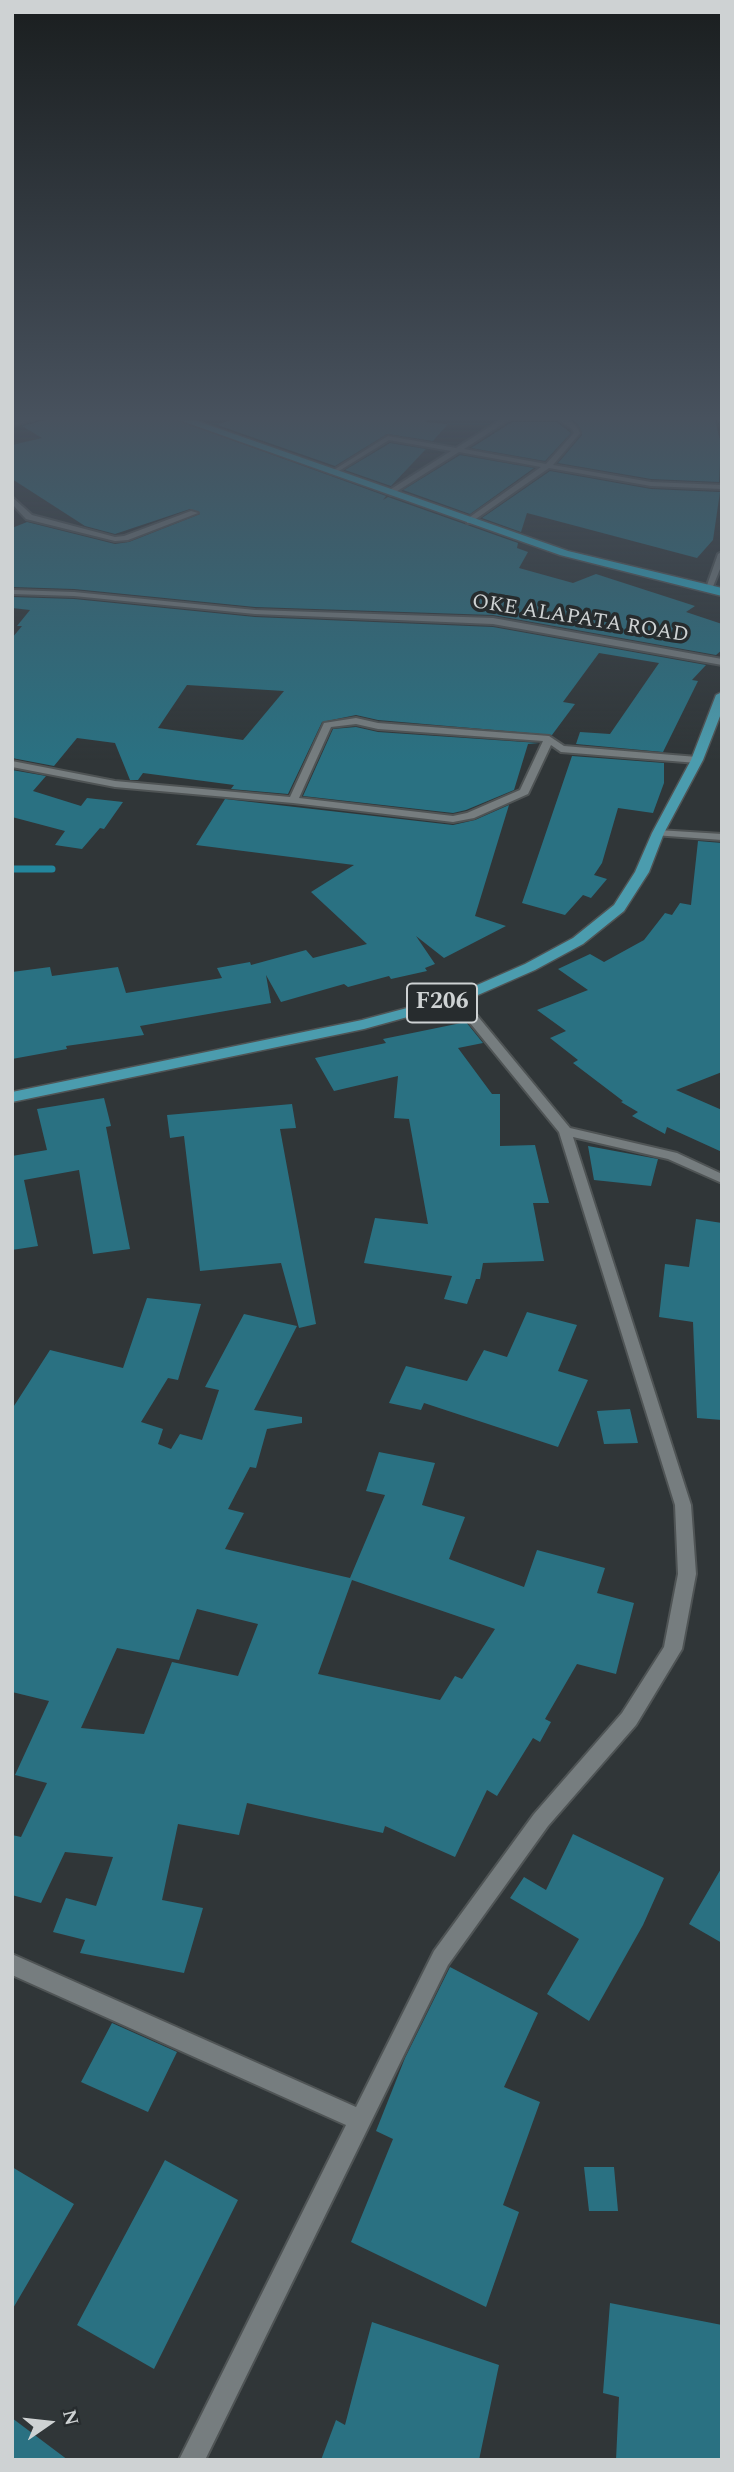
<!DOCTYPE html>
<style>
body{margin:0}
#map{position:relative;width:734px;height:2472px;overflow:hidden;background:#303638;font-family:Spectral,serif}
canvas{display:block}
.frame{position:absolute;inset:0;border:14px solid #ced2d3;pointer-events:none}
.north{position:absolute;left:14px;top:2388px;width:70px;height:70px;-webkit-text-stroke:5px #272c2e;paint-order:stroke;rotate:76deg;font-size:19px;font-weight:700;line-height:28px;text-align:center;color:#ced2d3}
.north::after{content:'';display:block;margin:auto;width:24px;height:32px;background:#ced2d3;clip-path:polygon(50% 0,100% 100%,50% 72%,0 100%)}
</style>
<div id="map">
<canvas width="734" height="2472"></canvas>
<div class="frame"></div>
<div class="north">N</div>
</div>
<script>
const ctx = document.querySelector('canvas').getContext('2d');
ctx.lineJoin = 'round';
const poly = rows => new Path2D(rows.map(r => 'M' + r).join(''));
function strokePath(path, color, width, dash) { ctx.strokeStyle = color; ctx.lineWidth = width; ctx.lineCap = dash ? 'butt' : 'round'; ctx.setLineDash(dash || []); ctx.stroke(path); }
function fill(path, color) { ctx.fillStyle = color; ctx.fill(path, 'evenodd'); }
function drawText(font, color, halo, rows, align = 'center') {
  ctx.font = font + ' Spectral,serif'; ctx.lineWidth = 7; ctx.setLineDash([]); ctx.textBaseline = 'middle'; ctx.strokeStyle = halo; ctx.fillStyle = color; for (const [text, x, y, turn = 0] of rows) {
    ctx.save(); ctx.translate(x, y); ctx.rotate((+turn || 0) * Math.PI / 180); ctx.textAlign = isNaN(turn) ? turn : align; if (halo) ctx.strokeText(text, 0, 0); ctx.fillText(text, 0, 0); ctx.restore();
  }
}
strokePath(poly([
 [12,869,52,869]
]), '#23869d', 7);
fill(poly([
 [64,415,163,415,386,496,383,500,388,497,518,543,517,548,528,552,519,568,573,583,596,574,695,606,686,612,722,624,722,650,716,655,493,615,255,607,74,589,12,587,12,528,27,522,115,544,129,542,200,514,190,509,115,534,85,526,12,479,12,445,42,438,22,426],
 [242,415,432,415,425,422,448,424,433,441,387,434,335,466,217,425],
 [567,415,714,415,721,444,719,482,651,479,558,463,582,435,579,426],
 [512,422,557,422,571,433,545,461,471,448],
 [390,443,426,449,391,486,345,470],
 [460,455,534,468,470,514,403,490],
 [550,471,651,489,720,492,713,540,697,558,527,513,521,532,482,518],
 [12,597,74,599,255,617,493,627,706,665,692,680,698,681,663,752,576,744,580,732,610,734,659,663,599,653,563,702,575,704,552,735,378,720,356,715,322,722,288,794,231,789,234,785,143,773,138,780,130,780,115,743,77,738,54,766,12,758,12,638,22,626,17,626,30,610,12,608],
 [187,685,284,691,243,740,158,728],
 [356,727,378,732,539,743,528,744,514,790,466,810,453,813,303,796,333,729],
 [572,756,664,763,664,783,653,813,618,808,602,863,594,875,607,879,591,898,583,895,565,915,522,903],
 [12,770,46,776,33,791,81,806,87,798,123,802,104,829,100,828,82,849,55,845,65,831,12,817],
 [225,799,453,825,475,820,509,805,475,916,506,926,444,958,416,936,435,964,425,968,427,971,391,979,389,976,348,987,344,984,281,1002,266,975,271,1003,140,1026,144,1035,66,1046,67,1049,12,1059,12,972,50,967,52,976,118,967,126,993,222,978,217,968,250,962,251,965,306,950,313,958,367,944,311,892,354,865,196,845],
 [698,841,722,843,722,1072,676,1090,722,1110,722,1152,667,1127,665,1134,632,1116,638,1112,621,1102,623,1101,573,1063,578,1060,550,1038,566,1031,537,1010,588,990,558,969,590,954,604,962,644,940,665,913,672,915,680,903,691,905],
 [466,1022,483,1043,458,1048,492,1094,500,1094,500,1146,535,1145,549,1203,533,1203,544,1261,483,1263,480,1279,476,1279,467,1304,444,1299,452,1276,364,1263,375,1218,428,1224,409,1119,394,1118,398,1076,334,1091,315,1058,386,1043,383,1039],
 [104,1098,111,1126,106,1127,130,1249,93,1254,79,1170,24,1180,38,1246,12,1250,12,1156,47,1150,37,1109],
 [292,1104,296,1128,280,1129,316,1324,299,1328,281,1263,200,1271,184,1136,170,1138,167,1115],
 [588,1146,658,1159,651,1186,594,1180],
 [696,1219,722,1223,722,1420,697,1418,693,1322,659,1317,665,1264,689,1267],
 [147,1298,201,1304,178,1380,168,1378,141,1422,163,1429,158,1444,171,1449,180,1434,202,1440,219,1390,205,1387,244,1314,297,1326,254,1410,302,1417,302,1423,267,1429,256,1468,250,1467,228,1509,244,1513,225,1549,350,1578,385,1495,366,1491,379,1452,435,1463,422,1505,465,1517,449,1559,524,1587,537,1550,605,1568,597,1593,634,1603,616,1674,577,1664,545,1719,551,1722,540,1742,533,1738,497,1796,487,1790,455,1857,385,1826,383,1833,247,1803,239,1835,178,1824,162,1900,203,1908,184,1973,80,1953,85,1940,53,1932,66,1898,96,1906,113,1857,65,1852,41,1903,12,1895,12,1835,21,1837,47,1783,15,1775,49,1701,12,1692,12,1409,50,1350,123,1368],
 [352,1580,495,1629,462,1679,455,1676,440,1700,318,1674],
 [197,1609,258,1624,238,1676,172,1662,144,1734,81,1728,117,1648,179,1660],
 [527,1312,577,1325,558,1371,588,1380,558,1447,424,1403,421,1410,389,1403,406,1366,467,1381,484,1350,507,1357],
 [630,1409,638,1443,604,1444,597,1411],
 [573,1834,664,1878,643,1925,589,2021,547,1994,579,1939,510,1898,524,1877,546,1890],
 [722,1867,722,1943,689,1924],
 [450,1967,538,2013,504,2087,540,2102,503,2205,519,2212,486,2307,351,2242,393,2139,376,2131,405,2058],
 [112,2023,177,2052,148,2112,81,2082],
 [165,2160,238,2200,154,2369,77,2325],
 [12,2167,74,2204,12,2310],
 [584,2167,614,2167,618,2211,589,2211],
 [610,2303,722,2325,722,2460,616,2460,619,2397,603,2393],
 [372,2322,499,2365,479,2460,321,2460,336,2420,345,2425],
 [12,2418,68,2460,12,2460]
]), '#2a7182');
const street = poly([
 [37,415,49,415,12,426,12,422,37,415],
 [562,415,577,427,580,433,553,465,651,482,722,485,722,489,651,486,549,468,470,523,467,523,467,519,541,467,459,452,391,495,388,491,451,451,389,440,334,474,329,473,388,436,456,448,507,416,562,415],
 [510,419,558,419,572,429,574,433,546,464,464,449,510,419],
 [718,415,722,415,722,423,719,421,718,415],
 [12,497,32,515,115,537,124,536,191,511,198,513,128,540,115,541,26,519,12,504,12,497],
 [722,552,722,564,712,589,705,591,718,554,722,552],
 [12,590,74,592,255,610,493,618,722,659,722,665,493,624,255,614,74,596,12,594,12,590],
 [356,718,378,723,549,736,564,746,697,757,702,760,697,763,561,752,551,745,528,794,474,818,453,822,293,803,115,787,12,767,12,761,115,781,290,797,324,723,356,718],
 [356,724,378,729,543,741,520,790,467,813,453,816,299,798,331,727,356,724],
 [658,830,722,834,722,840,654,835,654,831,658,830],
 [457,995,461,996,570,1128,677,1153,722,1174,722,1183,668,1159,573,1137,691,1505,696,1574,682,1649,636,1725,548,1826,448,1965,205,2460,179,2460,346,2125,12,1975,12,1954,356,2107,434,1951,534,1814,622,1713,664,1647,678,1574,675,1505,559,1132,453,1002,451,999,457,995]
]);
const primary = poly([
 [722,692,722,711,703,760,664,833,649,872,624,911,583,944,535,970,462,1002,364,1029,12,1102,12,1092,362,1020,452,996,525,964,573,938,614,905,635,872,652,833,691,760,716,695,722,692]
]);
const highway = poly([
 [165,415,180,415,568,551,722,588,722,596,560,555,165,415]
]);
strokePath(street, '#4f5455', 4);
strokePath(primary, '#4f5455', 3);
strokePath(highway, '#4f5455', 3);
fill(street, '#767d7f');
fill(primary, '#4b9cae');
fill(highway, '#2eb1ce');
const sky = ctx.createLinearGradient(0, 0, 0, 761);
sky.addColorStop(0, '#1a1e1f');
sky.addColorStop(0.55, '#48525e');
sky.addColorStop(1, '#48525e00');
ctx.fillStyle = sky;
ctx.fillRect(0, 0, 734, 761);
drawText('21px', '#ced2d3', '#272c2e', [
 ["OKE ALAPATA ROAD",580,620,9]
]);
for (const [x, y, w] of [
 [442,1003,70]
]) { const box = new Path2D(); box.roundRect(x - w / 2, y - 19.5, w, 39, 5); ctx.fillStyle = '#272c2e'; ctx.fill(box); strokePath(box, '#ced2d3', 2); }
drawText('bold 23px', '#ced2d3', null, [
 ["F206",442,1003]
]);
</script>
